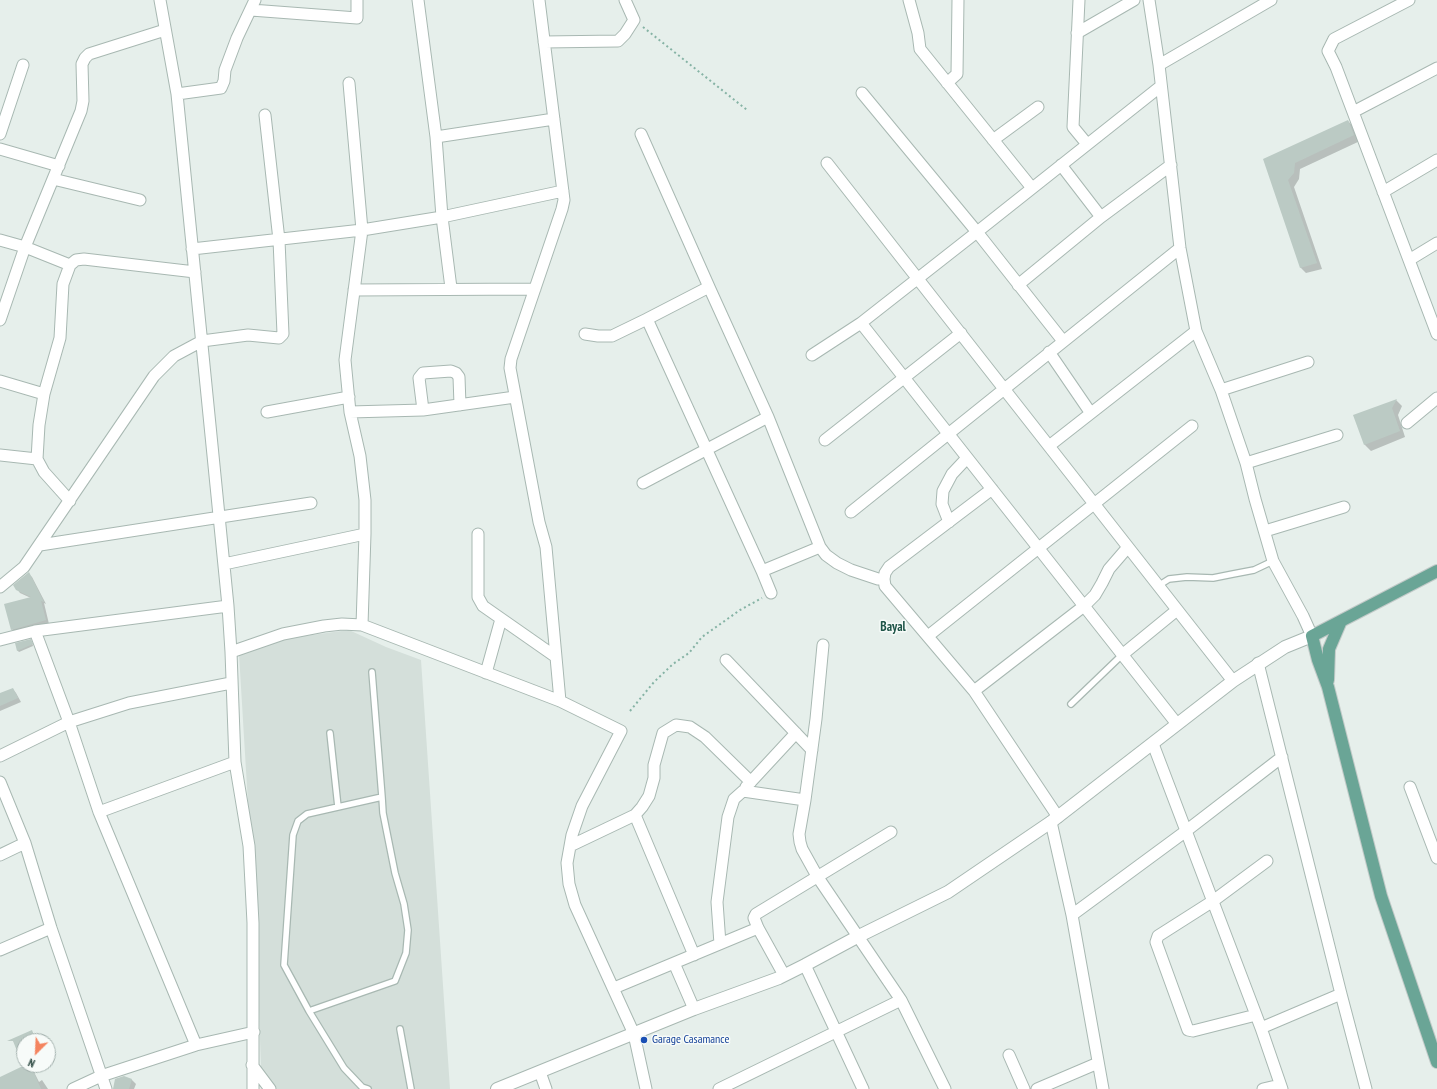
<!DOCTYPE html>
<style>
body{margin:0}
#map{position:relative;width:1437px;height:1089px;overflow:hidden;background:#e6efeb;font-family:"PT Sans Narrow",sans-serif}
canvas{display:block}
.north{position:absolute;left:16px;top:1033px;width:40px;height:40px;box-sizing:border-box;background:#f7fbf9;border:1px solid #a3b1ad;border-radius:50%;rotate:204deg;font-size:11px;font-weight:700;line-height:16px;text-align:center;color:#24423a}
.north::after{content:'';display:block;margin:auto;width:14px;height:18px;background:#f4845f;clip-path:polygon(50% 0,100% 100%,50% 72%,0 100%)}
</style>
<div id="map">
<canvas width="1437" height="1089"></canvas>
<div class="north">N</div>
</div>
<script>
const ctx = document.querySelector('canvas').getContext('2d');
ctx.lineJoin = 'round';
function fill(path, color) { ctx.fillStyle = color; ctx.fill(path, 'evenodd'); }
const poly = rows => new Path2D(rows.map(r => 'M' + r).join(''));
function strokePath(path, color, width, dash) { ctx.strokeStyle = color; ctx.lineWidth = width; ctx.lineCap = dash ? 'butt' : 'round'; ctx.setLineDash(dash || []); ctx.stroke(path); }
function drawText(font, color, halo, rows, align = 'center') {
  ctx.font = font + ' "PT Sans Narrow",sans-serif'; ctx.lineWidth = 3; ctx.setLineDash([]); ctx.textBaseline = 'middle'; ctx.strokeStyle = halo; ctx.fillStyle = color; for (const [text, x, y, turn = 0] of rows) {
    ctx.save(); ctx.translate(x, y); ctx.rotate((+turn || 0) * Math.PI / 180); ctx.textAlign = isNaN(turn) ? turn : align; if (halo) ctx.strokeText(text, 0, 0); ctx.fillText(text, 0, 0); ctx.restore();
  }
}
fill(poly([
 [349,630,386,647,421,660,450,1089,276,1089,261,1068,257,953,239,654,289,638]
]), '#d4dfda');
fill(poly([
 [1348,121,1354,127,1360,141,1300,169,1299,179,1294,187,1322,269,1306,273,1301,268,1264,160],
 [1396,400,1402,406,1398,415,1405,437,1371,451,1365,445,1354,416],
 [29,574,32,577,46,604,44,603,49,624,15,633,12,629,31,598,20,593,17,589],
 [32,642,33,646,19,652,17,650],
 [13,689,16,693,21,702,0,711,0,694],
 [31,1031,35,1035,38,1041,24,1041,24,1064,13,1040],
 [25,1065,33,1065,31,1066,39,1082,42,1080,48,1089,12,1089,7,1075,26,1066],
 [124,1077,132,1080,136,1084,134,1089,114,1089,116,1079]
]), '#0003');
fill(poly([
 [1348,120,1354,135,1295,163,1294,173,1288,180,1317,263,1300,268,1263,159],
 [1397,399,1392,408,1400,431,1364,445,1353,415],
 [29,572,44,602,41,601,46,620,11,630,4,604,31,597,16,590,13,585],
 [31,639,33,644,17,651,15,643],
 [13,688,18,698,0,706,0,693],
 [32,1030,36,1041,24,1041,24,1069,31,1066,41,1089,0,1089,0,1077,23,1066,13,1041,7,1041],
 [124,1076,132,1079,129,1089,113,1089,115,1079]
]), '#bbcac4');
const service = poly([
 [1158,586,1169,579,1187,577,1213,578,1233,574,1254,570,1273,561],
 [1071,704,1122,655],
 [330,733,338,807],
 [309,1011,395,981,406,953,408,930,404,904,395,873,383,813,382,797],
 [400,1029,411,1089],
 [368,1089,362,1087,344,1068,309,1011,284,965,293,835,298,821,307,814,382,797,372,672]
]);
const minor = poly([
 [160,0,177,94,228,606,231,652,235,762,249,846,253,923,253,1089],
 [418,0,436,137,442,217,451,288],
 [539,0,564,200,562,209,511,359,510,368,539,522,546,547,560,701],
 [909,0,918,33,920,49,1032,188],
 [1079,0,1073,127,1087,144],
 [1149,0,1159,65,1180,248,1196,331,1221,390,1246,463,1255,499,1273,561,1303,616,1312,636],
 [1409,0,1334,39,1328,51,1336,67,1437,334],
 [251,10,357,18,357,0],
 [1077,33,1134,0],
 [544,42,618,41,625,34,634,20,625,0],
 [1159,65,1271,0],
 [349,83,362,230,345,360,350,412,360,456,365,500,365,534,362,625],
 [947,83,957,74,958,0],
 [862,93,977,232,1063,341],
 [177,94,221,88,224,81,225,70,237,38,255,0],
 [1353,112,1437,68],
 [0,134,23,65],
 [641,134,709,287],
 [436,137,554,119],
 [993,140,1038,107],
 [0,149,59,166],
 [827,163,1233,681],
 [1061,165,1101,217],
 [53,179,140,200],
 [1383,192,1437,160],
 [0,240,25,247,70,265],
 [192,249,362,230,442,217,563,191],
 [1409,260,1437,243],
 [1018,285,1101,217,1171,165],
 [354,290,535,289],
 [0,320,25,247,81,111,83,101,82,64,85,58,89,54,165,30],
 [861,323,977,232,1161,86],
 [585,334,598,336,612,336,647,319],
 [1049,352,1090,412],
 [812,355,861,323,1177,724],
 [0,381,44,394],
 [1221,390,1308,362],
 [423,410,419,378,423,373,451,371,456,373,459,377,460,405],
 [267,412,349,397],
 [350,412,423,410,515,397],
 [1407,423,1437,398],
 [825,440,961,333],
 [1049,446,1196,331],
 [0,455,37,459],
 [1246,463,1337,435],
 [643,483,768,417],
 [70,501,44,472,37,459,39,425,44,394,60,338,63,284,70,265,76,260,84,259,195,272],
 [851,512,1180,248],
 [949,522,942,504,943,491,952,474,967,458],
 [1265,531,1344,507],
 [478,534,478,597,483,606,556,657],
 [40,545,311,503],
 [224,564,365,534],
 [762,571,820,547],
 [884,579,885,573,889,567,992,489],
 [0,587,24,567,154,376,174,356,202,341,248,335,279,338,283,334,279,240,265,115],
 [771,593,762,571,647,319,709,287,768,417,820,547,826,555,837,563,851,570,878,579,884,579,885,586,974,691,1058,817],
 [35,631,69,722,99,812,196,1045],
 [928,636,1192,426],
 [0,640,35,631,228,606],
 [823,645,816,719,805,800,799,834,800,842,802,849,817,876,901,1000,945,1089],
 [231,652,283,634,324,626,342,624,362,625,560,701,621,731,582,806,572,835,567,863,569,884,575,905,634,1034,646,1089],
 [1122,655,1177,610],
 [726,660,812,750],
 [1258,663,1341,994,1366,1089],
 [486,673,501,619],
 [974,691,1084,606,1095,595,1102,583,1109,569,1128,547],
 [1153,744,1261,1028,1282,1089],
 [0,756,69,722,129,703,231,683],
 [0,782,25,843,51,928,106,1089],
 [746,787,796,733],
 [1410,787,1437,858],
 [99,812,235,762],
 [635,815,694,955],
 [1051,822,1072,915,1103,1089],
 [570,846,635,815,642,807,649,796,654,778,654,765,663,733,676,725,690,727,705,737,751,782],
 [0,855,25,843],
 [1072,915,1186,831,1282,757],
 [720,944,717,902,728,817,734,799,743,791,805,800],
 [0,950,51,928],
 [674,963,694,1009],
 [805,965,863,1089],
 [784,975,758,928,754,918,756,914,891,832],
 [614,988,758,928],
 [1256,1015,1193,1031,1188,1030,1156,942,1158,936,1213,901,1267,861],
 [1261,1028,1341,994],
 [1009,1055,1024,1089],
 [252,1065,270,1089],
 [540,1072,546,1089],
 [73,1089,101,1076,196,1045,254,1032],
 [719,1089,901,1000],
 [1037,1089,1098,1063],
 [1263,1089,1280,1085]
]);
const tertiary = poly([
 [497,1089,694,1009,779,978,805,965,859,936,948,892,1051,822,1233,681,1285,647,1312,636]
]);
const primary = poly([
 [1437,571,1312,636,1318,660,1328,687,1381,896,1437,1062],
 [1328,680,1329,649,1341,621]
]);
strokePath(service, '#a8b8b2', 8);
strokePath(minor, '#a8b8b2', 13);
strokePath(tertiary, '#a8b8b2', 14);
strokePath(primary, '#c2cac8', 14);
strokePath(poly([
 [643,27,747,110],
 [630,711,654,682,673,664,689,653,702,637,740,610,762,598]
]), '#86b3a5', 2, [2, 3]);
strokePath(service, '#fff', 5.5);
strokePath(minor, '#fff', 11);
strokePath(tertiary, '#fff', 12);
strokePath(primary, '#6aa596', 12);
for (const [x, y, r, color] of [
 [644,1040,4,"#1a4fb4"]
]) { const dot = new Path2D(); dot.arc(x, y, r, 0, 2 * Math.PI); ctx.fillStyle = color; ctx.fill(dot); strokePath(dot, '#f7fbf9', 1.5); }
drawText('12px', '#164399', '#f7fbf9', [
 ["Garage Casamance",652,1040]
], 'left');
drawText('bold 13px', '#1f5548', '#f7fbf9', [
 ["Bayal",893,627]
]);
</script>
